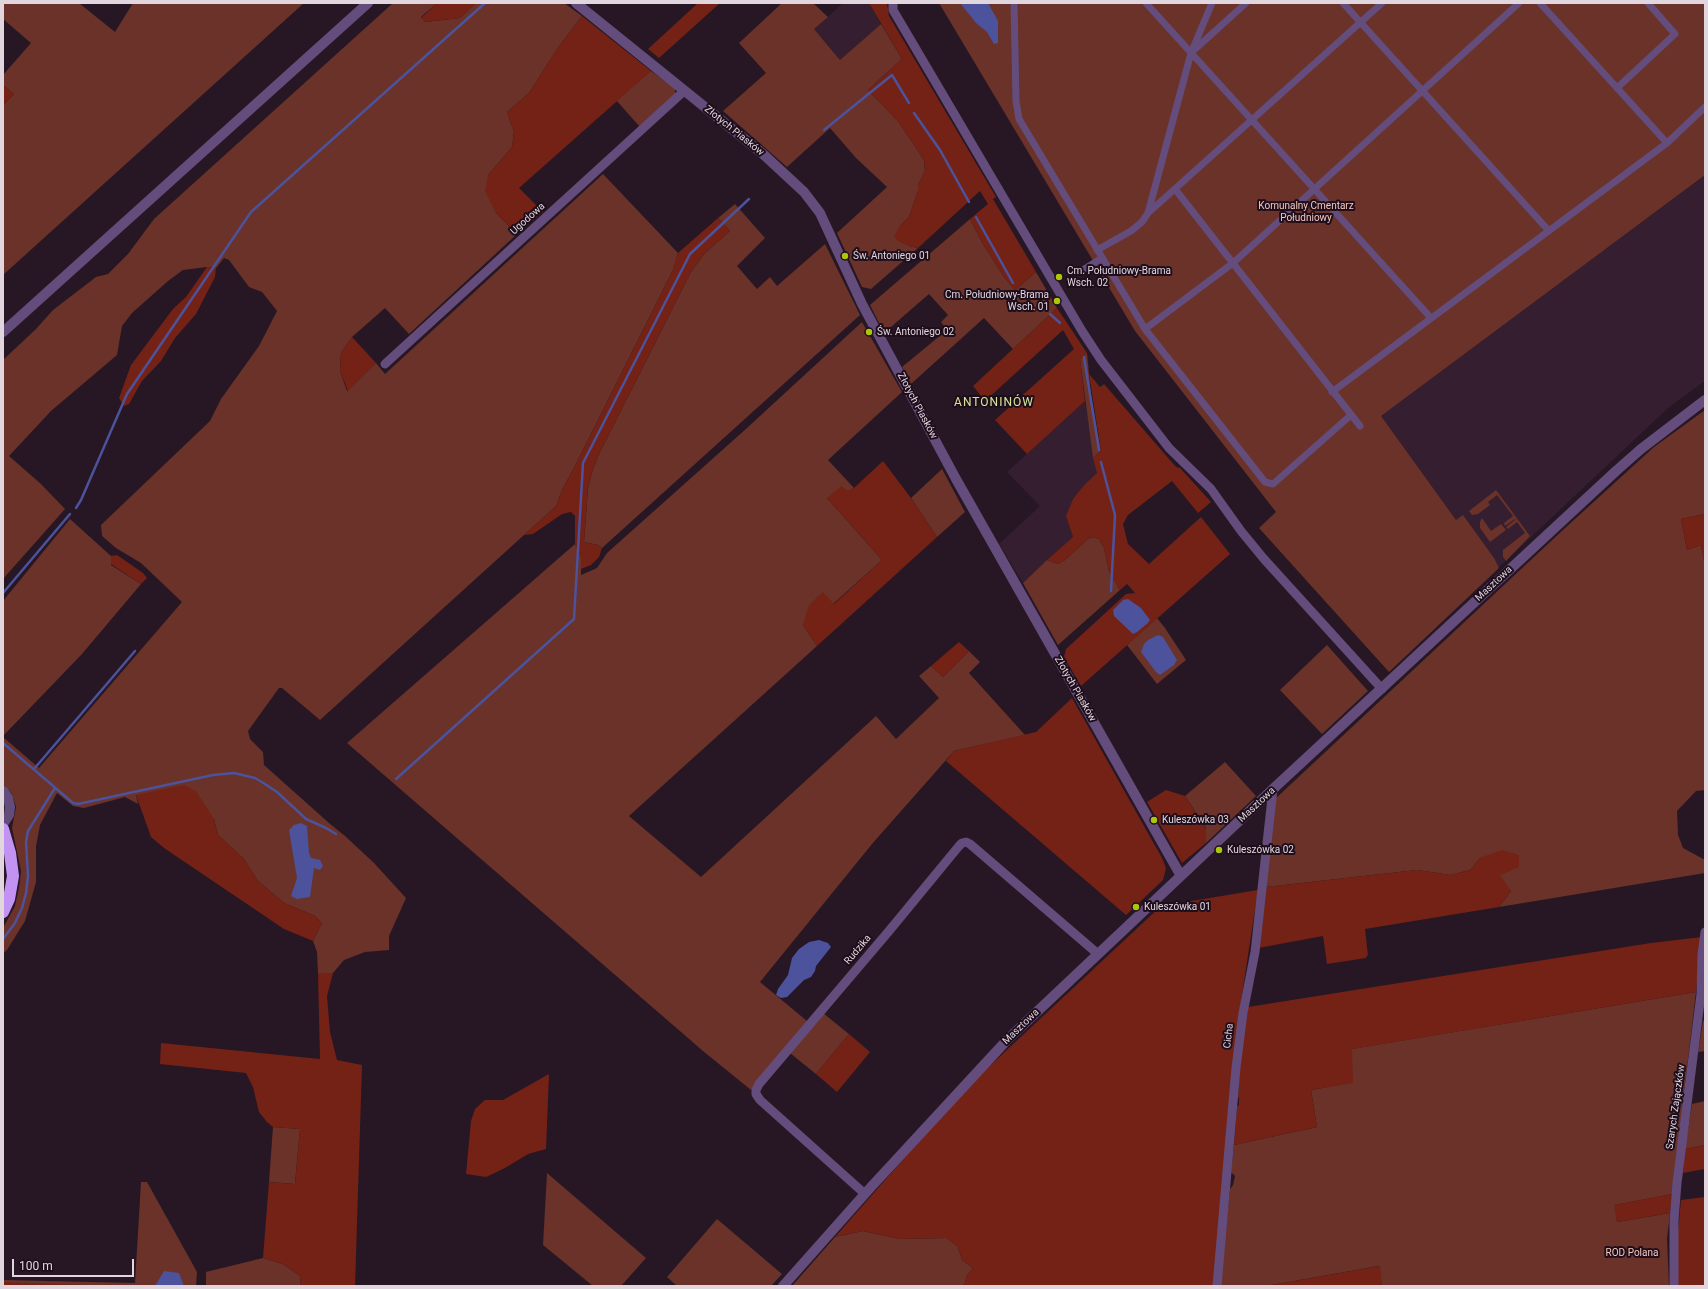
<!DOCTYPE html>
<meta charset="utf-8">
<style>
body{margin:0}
#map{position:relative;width:1708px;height:1289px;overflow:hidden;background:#271724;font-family:Roboto,sans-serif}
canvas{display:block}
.frame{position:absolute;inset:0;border:4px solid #e1d5de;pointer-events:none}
.scale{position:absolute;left:12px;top:1259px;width:122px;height:18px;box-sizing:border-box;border:2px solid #e1d5de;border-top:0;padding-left:5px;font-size:12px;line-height:14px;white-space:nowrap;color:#e1d5de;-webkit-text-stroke:3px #1e0e1b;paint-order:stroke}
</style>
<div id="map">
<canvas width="1708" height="1289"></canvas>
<div class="frame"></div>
<div class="scale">100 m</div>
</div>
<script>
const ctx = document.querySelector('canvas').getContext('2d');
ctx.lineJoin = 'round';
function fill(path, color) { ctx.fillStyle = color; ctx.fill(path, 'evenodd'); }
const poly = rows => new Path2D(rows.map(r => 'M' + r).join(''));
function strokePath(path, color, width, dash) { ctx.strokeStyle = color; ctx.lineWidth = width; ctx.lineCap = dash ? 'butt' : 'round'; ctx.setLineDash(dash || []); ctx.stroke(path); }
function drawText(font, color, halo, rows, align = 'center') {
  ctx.font = font + ' Roboto,sans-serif'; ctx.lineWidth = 4; ctx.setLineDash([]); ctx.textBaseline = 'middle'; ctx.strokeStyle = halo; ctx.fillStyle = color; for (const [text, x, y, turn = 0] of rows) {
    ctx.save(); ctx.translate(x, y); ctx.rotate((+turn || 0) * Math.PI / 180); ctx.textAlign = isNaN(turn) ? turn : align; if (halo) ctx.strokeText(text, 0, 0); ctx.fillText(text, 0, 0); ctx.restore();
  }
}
fill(poly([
 [843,3,869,3,881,24,840,60,814,29],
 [1705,175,1705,381,1668,408,1494,572,1380,416],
 [1085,401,1097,473,1084,485,1073,499,1066,516,1073,537,1023,583,999,544,1040,506,1007,472]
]), '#341e30');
fill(poly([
 [3,3,79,3,115,32,133,3,304,3,3,275,3,105,14,94,3,85,3,75,31,43,3,19],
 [393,3,437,3,421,17,425,22,460,18,476,3,564,3,582,16,557,49,529,93,507,112,514,132,512,147,488,175,496,213,517,234,409,334,385,308,352,337,341,353,340,371,347,391,376,363,385,374,603,174,678,253,673,270,575,466,563,488,556,506,320,720,282,688,279,688,248,731,250,739,263,752,264,765,329,823,345,836,374,863,406,898,389,936,389,950,365,952,344,960,333,973,318,973,317,952,313,941,322,923,315,916,284,903,257,880,244,859,218,835,214,819,136,795,138,804,125,797,84,808,73,806,57,793,40,825,36,846,36,882,25,921,7,950,3,953,3,928,15,906,19,888,21,871,12,828,16,807,12,794,3,785,3,737,39,768,182,602,141,563,116,548,102,536,101,525,210,421,221,399,259,346,277,311,262,292,249,287,229,260,224,258,216,268,207,267,183,270,168,281,132,313,122,326,117,355,51,411,9,456,41,484,65,509,3,579,3,360,36,329,53,310,96,277,108,274,128,254,154,219],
 [782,3,813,3,828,17,814,29,840,60,881,24,902,59,868,90,898,121,924,160,925,171,918,185,918,191,909,217,900,226,909,246,918,248,871,289,862,287,837,233,887,187,856,158,830,128,787,167,723,111,766,73,739,43],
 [939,3,1705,3,1705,175,1381,416,1456,520,1463,515,1494,558,1499,568,1389,672,1259,528,1276,512,1135,331],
 [651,71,671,85,675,88,675,94,640,127,616,100],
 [735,204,765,238,737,266,757,289,770,277,777,286,825,244,860,315,602,548,598,545,584,542,588,488,592,472,599,454,691,272,704,254,730,231,718,218],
 [970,219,983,244,1004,277,1015,290,1036,272,1057,308,1013,349,984,318,911,384,902,367,947,330,941,322,948,315,929,294,884,333,870,305],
 [862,322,902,392,828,460,854,488,851,490,845,490,827,498,882,560,833,604,803,625,817,646,629,816,701,877,876,716,896,739,939,698,919,676,931,666,943,677,969,651,980,662,969,673,1025,735,954,751,872,844,760,982,807,1021,751,1090,703,1051,347,743,575,544,581,557,581,575,597,568,607,553,747,428],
 [1087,353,1091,396,1101,451,1093,458,1080,359],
 [1705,410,1705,514,1681,519,1687,550,1701,545,1705,566,1705,790,1696,791,1677,811,1678,835,1683,848,1705,860,1705,873,1499,907,1511,891,1480,858,1470,870,1451,875,1417,870,1266,887,1275,799,1564,529,1654,447],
 [942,469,965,512,937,537,911,498],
 [1496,490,1530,536,1506,561,1503,557,1503,550,1525,533,1517,522,1508,529,1506,527,1515,520,1515,519,1505,526,1504,523,1513,516,1497,495,1488,502,1490,505,1478,514,1472,515,1469,511],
 [1482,518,1491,531,1501,524,1506,530,1490,542,1480,528,1480,522],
 [70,519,111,556,111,565,141,584,82,654,3,736,3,601],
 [1094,537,1099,539,1104,548,1109,571,1120,590,1058,645,1023,583,1047,560,1058,564,1065,560,1089,538],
 [1157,618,1165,628,1186,660,1157,684,1127,645],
 [1327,645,1368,691,1322,734,1280,690],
 [1225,762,1256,796,1206,843,1206,828,1185,796],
 [1696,992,1672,1194,1615,1205,1617,1222,1670,1213,1667,1239,1669,1286,1382,1286,1379,1266,1266,1286,1220,1286,1230,1189,1233,1185,1235,1176,1231,1172,1234,1145,1317,1127,1311,1090,1339,1085,1351,1049],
 [823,1013,849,1034,816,1074,790,1053],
 [1705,1020,1705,1051,1698,1052,1703,1021],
 [1705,1101,1705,1145,1685,1149,1692,1104],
 [273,1127,300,1129,295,1184,269,1182],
 [547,1173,646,1258,621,1286,593,1286,543,1245],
 [141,1182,147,1182,197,1272,196,1286,3,1286,3,1280,135,1283],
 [717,1219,782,1274,771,1286,677,1286,667,1277],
 [863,1231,900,1239,947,1238,958,1247,962,1260,973,1268,967,1275,964,1286,792,1286,835,1237],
 [263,1258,283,1264,300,1276,301,1286,206,1286,206,1272]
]), '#6a3228');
fill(poly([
 [437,3,476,3,460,18,425,22,421,18],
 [698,3,720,3,659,58,648,49],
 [869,3,887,3,889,16,996,197,993,199,1036,272,1015,290,1004,277,983,244,970,219,988,204,980,191,918,248,909,246,898,241,894,236,900,226,909,217,918,191,918,185,925,171,924,160,898,121,868,90,902,59],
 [582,16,651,71,519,188,543,212,517,234,496,213,485,191,488,175,512,147,514,132,507,112,529,93,557,49],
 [3,85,14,94,3,105],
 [718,218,730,231,704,254,691,272,599,454,592,472,588,488,584,542,598,545,602,548,599,557,591,565,581,569,581,557,575,544,575,516,571,512,562,514,533,534,524,535,556,506,563,488,575,466,673,270,678,253],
 [207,267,216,268,215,277,196,314,175,338,161,361,142,381,129,404,124,406,119,398,131,365,173,309,186,297],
 [1057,308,1087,353,1080,359,1085,401,1027,454,995,420,1074,349,1063,330,985,401,973,386],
 [352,337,376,363,348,391,340,371,341,353],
 [1089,374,1100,387,1104,384,1176,467,1180,468,1211,502,1198,513,1172,481,1128,515,1123,524,1128,544,1149,564,1201,517,1230,554,1081,686,1064,657,1066,649,1126,594,1135,593,1127,584,1120,590,1109,571,1104,548,1099,539,1094,537,1089,538,1065,560,1058,564,1047,560,1073,537,1066,516,1073,499,1084,485,1097,473,1093,458,1101,451],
 [883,461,911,498,937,537,817,646,803,625,809,605,823,592,834,604,882,560,827,498,841,486,846,490,851,490,854,488],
 [1705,514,1705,566,1701,545,1687,550,1681,519],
 [117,555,143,573,147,578,141,584,111,564,111,556],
 [959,642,969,651,943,677,931,666],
 [1072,698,1162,858,1166,868,1163,880,1126,915,946,761,954,751,1036,732],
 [184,785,196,791,214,819,218,835,244,859,257,880,284,903,315,916,322,923,313,941,284,929,164,848,151,837,136,795],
 [1166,790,1185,796,1206,829,1206,843,1182,863,1147,802],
 [1502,850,1519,855,1519,867,1500,875,1511,891,1499,907,1365,929,1368,956,1367,955,1366,958,1327,964,1323,936,1258,948,1266,887,1417,870,1451,875,1470,870,1480,858],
 [1258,890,1239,1014,1215,1286,964,1286,967,1275,973,1268,962,1260,958,1247,947,1238,900,1239,863,1231,835,1237,944,1113,979,1076,1161,906],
 [1702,937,1696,992,1352,1049,1353,1083,1311,1090,1317,1127,1234,1145,1237,1107,1239,1105,1239,1098,1238,1097,1240,1068,1248,1007,1651,943],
 [318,973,333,973,327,996,330,1032,337,1060,362,1065,355,1286,301,1286,300,1276,283,1264,263,1258,269,1182,295,1184,300,1129,273,1127,267,1122,259,1112,253,1087,246,1073,160,1064,161,1043,320,1059],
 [849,1034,870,1052,837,1092,816,1074],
 [549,1074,546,1149,528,1154,505,1168,486,1177,466,1174,471,1121,475,1109,485,1100,503,1100],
 [1705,1145,1705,1169,1683,1173,1685,1149],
 [1672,1194,1670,1213,1617,1222,1614,1205],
 [1705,1197,1705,1286,1677,1286,1675,1261,1681,1200],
 [1380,1266,1382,1286,1266,1286],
 [3,1282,108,1286,3,1286]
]), '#742215');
fill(poly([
 [960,3,988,3,998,21,998,43,994,44,987,32,976,23],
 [1128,599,1141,608,1150,620,1148,623,1137,632,1133,634,1114,616,1113,610,1123,600],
 [1158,635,1163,637,1177,660,1174,665,1160,675,1156,672,1141,652,1144,644,1148,640],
 [301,823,307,826,309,853,311,858,320,860,323,866,320,870,314,868,310,897,297,899,291,896,297,878,289,830,294,825],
 [819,940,828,943,831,947,816,966,815,971,811,977,804,980,787,997,781,998,776,995,778,989,788,975,792,958,799,949,809,942],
 [164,1271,179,1273,184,1286,155,1286]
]), '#4c529b');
strokePath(poly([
 [914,113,940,150,969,202],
 [824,130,892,75,909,103],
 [976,217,1013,283],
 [1050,314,1060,323],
 [1084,357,1099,450],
 [1101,462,1115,515,1111,591],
 [76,508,81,500,127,394,251,212,485,3],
 [3,593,70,514],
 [3,743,73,803,78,804,213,775,234,773,255,778,265,784,277,792,306,819,326,828,336,834],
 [34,769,135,651],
 [396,779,574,619,583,463,690,254,749,199],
 [3,939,15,923,22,908,26,893,28,876,26,842,28,831,55,788]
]), '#4c529b', 2.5);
strokePath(poly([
 [1014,3,1016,101,1019,119,1145,329,1265,482,1273,484,1351,415],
 [1146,3,1431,318],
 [1343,3,1549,231],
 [1540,3,1667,143],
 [1193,51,1246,3],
 [1617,88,1675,34,1648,3],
 [1175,189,1360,426],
 [1148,213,1382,3],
 [1097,250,1131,231,1142,222,1148,213,1191,53,1212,3],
 [1083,270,1102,258],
 [1145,329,1233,263,1519,3],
 [1332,392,1667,143,1705,107]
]), '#644d7c', 7);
strokePath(poly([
 [893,3,893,10,1082,331,1101,360,1169,448,1211,489,1241,531,1264,559,1382,689],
 [385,364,684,91],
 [865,1194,760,1100,756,1094,756,1090,759,1084,889,931,959,846,962,843,966,842,970,844,1098,954],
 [1217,1286,1236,1068,1243,1013,1255,952,1273,789],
 [1674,1286,1674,1221,1677,1183,1701,994,1702,955,1705,932]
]), '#644d7c', 9);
strokePath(poly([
 [576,3,763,154,804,192,820,213,862,304,956,479,1181,876],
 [3,332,368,3],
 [3,791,8,798,10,807,9,815,3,824],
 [783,1286,871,1187,1007,1040,1273,789,1616,471,1641,449,1705,400]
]), '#644d7c', 10);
strokePath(poly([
 [3,829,10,853,13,876,9,899,3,912]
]), '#c293f3', 12);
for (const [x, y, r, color] of [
 [845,256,4,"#aec60a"],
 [1059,277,4,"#aec60a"],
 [1057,301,4,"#aec60a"],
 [869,332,4,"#aec60a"],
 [1154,820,4,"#aec60a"],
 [1219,850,4,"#aec60a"],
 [1136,907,4,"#aec60a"]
]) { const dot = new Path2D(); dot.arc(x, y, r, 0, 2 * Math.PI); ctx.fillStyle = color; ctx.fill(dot); strokePath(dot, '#1e0e1b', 1.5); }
drawText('10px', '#e1d5de', '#1e0e1b', [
 ["Złotych Piasków",734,131,39],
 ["Ugodowa",528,219,-42],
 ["Złotych Piasków",917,406,62],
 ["Masztowa",1494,584,-43],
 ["Złotych Piasków",1075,689,60],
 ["Masztowa",1257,805,-43],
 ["Rudzika",858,950,-50],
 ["Masztowa",1021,1027,-44],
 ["Cicha",1229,1036,-83],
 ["Szarych Zajączków",1676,1107,-82]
]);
drawText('10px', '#fac8be', '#1e0e1b', [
 ["Komunalny Cmentarz",1306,206],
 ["Południowy",1306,218],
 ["ROD Polana",1632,1253]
]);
drawText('10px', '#e1d5de', '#1e0e1b', [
 ["Św. Antoniego 01",853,256],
 ["Cm. Południowy-Brama",1067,271],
 ["Wsch. 02",1067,283],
 ["Cm. Południowy-Brama",1049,295,"right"],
 ["Wsch. 01",1049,307,"right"],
 ["Św. Antoniego 02",877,332],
 ["Kuleszówka 03",1162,820],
 ["Kuleszówka 02",1227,850],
 ["Kuleszówka 01",1144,907]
], 'left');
ctx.letterSpacing = '1px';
drawText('12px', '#d6e699', '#1e0e1b', [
 ["ANTONINÓW",994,403]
]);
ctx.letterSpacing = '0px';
</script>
